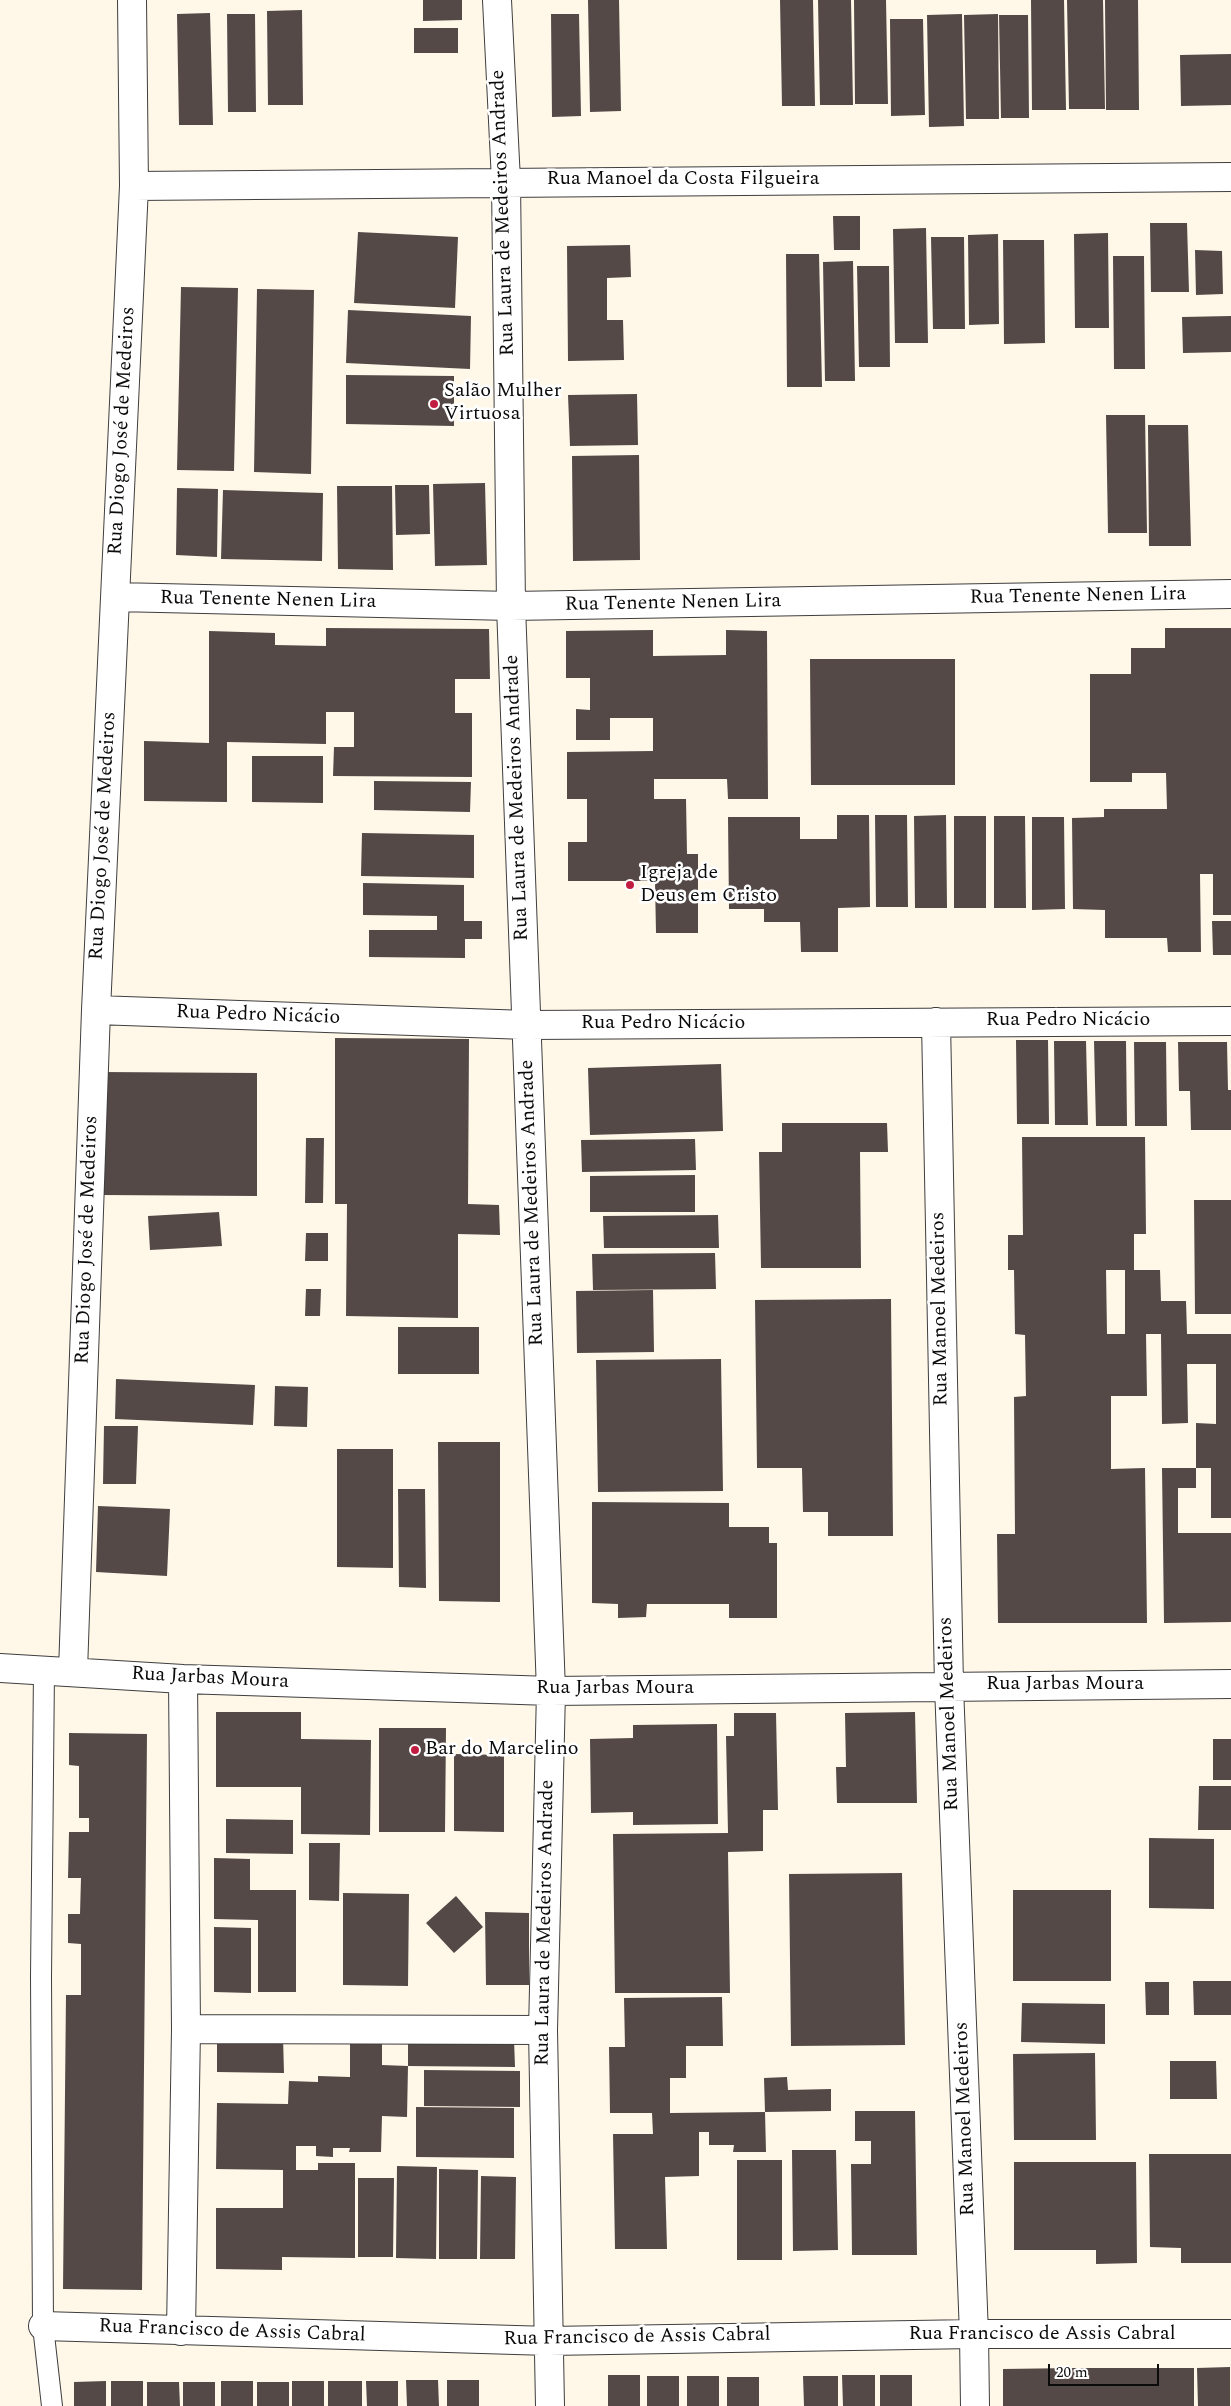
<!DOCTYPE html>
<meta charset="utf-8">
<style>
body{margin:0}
#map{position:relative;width:1231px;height:2406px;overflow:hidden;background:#fff7e8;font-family:Spectral,serif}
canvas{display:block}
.scale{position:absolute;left:1048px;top:2364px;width:111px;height:22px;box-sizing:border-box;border:2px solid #0b0b0b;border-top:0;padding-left:6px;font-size:15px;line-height:18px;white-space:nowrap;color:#0b0b0b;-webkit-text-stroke:4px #fff;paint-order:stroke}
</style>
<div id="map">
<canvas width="1231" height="2406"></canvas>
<div class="scale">20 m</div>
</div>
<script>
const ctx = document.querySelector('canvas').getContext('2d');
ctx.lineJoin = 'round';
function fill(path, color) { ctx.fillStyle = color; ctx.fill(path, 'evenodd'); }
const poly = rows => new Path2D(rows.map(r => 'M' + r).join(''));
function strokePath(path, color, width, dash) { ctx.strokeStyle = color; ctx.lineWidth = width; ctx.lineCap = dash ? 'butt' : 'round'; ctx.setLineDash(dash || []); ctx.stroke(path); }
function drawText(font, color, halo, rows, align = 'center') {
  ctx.font = font + ' Spectral,serif'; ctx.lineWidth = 5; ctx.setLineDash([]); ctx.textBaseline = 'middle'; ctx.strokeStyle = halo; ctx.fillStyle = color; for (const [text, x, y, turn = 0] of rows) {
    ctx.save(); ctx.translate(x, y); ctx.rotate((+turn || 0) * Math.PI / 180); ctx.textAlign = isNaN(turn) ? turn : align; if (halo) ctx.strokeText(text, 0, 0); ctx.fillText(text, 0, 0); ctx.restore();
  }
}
fill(poly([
 [423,0,462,0,462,20,423,21],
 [588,0,619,0,621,111,590,112],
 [780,0,813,0,815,106,782,106],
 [818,0,851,0,853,105,820,105],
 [854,0,886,0,888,104,855,104],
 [1031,0,1064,0,1066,110,1032,110],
 [1067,0,1103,0,1105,109,1069,109],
 [1105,0,1138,0,1139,110,1106,110],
 [302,10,303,105,268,105,267,11],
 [210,13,213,125,179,125,177,14],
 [227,14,255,14,256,112,228,112],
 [551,14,579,14,581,116,552,117],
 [962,14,964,126,929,127,927,15],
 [998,14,999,119,966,119,964,15],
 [999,15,1028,15,1029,118,1001,118],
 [890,19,923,19,925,115,891,116],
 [414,28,458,28,458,53,414,53],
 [1231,54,1231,105,1181,106,1180,55],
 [833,216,860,216,860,250,834,250],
 [1150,223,1187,223,1189,292,1151,292],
 [926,228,928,343,895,343,893,229],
 [358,232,458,237,455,308,354,303],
 [1108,233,1109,328,1075,328,1074,234],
 [998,234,999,324,969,325,968,235],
 [931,237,964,237,965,329,933,329],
 [1003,240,1044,240,1045,343,1004,344],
 [630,245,631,277,607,278,607,320,623,320,624,360,568,361,567,246],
 [1195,250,1222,251,1223,294,1196,295],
 [786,254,819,254,822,387,787,387],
 [1113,256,1144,256,1145,369,1114,369],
 [853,261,855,381,825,381,823,262],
 [857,266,889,266,890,367,859,367],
 [181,287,238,288,234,471,177,470],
 [257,289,314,290,311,474,254,472],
 [348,310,471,316,470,369,346,363],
 [1231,316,1231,352,1183,353,1182,317],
 [346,375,454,376,454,426,346,424],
 [637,394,638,445,570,446,568,395],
 [1106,415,1145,415,1147,533,1108,533],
 [1148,425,1188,425,1191,546,1149,546],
 [639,455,640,560,573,561,572,456],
 [485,483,487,565,435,566,433,484],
 [395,485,429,485,430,534,396,535],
 [337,486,392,486,393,570,338,569],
 [177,488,218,489,217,557,176,555],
 [223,490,323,493,322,561,221,559],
 [326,628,489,629,490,679,455,679,455,713,472,713,472,777,333,776,334,747,354,747,354,712,326,712,326,744,227,742,227,802,144,801,144,741,209,743,209,631,275,633,275,645,326,646],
 [1165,628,1231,628,1231,915,1213,915,1213,874,1200,874,1201,952,1168,952,1167,938,1105,938,1105,910,1073,909,1072,818,1104,817,1104,809,1167,809,1166,773,1132,773,1132,782,1090,782,1090,674,1131,674,1131,648,1165,648],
 [653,630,653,656,726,655,726,630,767,631,768,799,728,799,727,779,654,779,654,799,686,799,687,854,698,854,698,933,656,933,655,881,568,881,568,842,587,842,587,799,567,799,567,752,653,751,653,718,610,718,610,740,576,740,576,709,590,710,590,678,566,678,566,631],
 [810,659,955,659,955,785,811,785],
 [252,756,323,756,323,803,252,802],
 [374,781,471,782,470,812,374,810],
 [837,815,869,815,870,907,838,908,838,952,801,952,800,922,764,922,764,909,729,909,728,817,800,817,800,839,837,839],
 [875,815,907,815,908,907,876,907],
 [946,815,947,908,915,908,914,816],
 [954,816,986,816,986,908,954,908],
 [994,816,1025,816,1026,908,994,908],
 [1032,817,1064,817,1065,909,1032,910],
 [362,833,474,835,474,878,361,876],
 [363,883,464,885,464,921,482,921,482,939,465,939,465,958,369,957,369,930,437,930,437,916,363,915],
 [1212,921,1231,921,1231,955,1213,955],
 [335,1038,469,1039,468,1204,499,1205,500,1235,458,1234,458,1318,346,1316,347,1204,335,1204],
 [1016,1040,1048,1040,1049,1124,1017,1124],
 [1054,1041,1086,1041,1088,1125,1055,1125],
 [1094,1041,1126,1041,1127,1126,1096,1126],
 [1134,1042,1166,1042,1167,1126,1135,1126],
 [1178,1042,1227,1042,1228,1090,1231,1090,1231,1130,1191,1130,1190,1091,1179,1091],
 [721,1064,723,1131,590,1135,588,1068],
 [102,1072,257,1073,257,1196,102,1195],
 [782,1123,887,1123,888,1152,860,1152,861,1268,761,1268,759,1152,782,1152],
 [1022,1137,1145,1137,1146,1234,1134,1234,1134,1270,1160,1270,1161,1301,1186,1301,1187,1334,1231,1334,1231,1518,1211,1518,1211,1468,1196,1468,1196,1423,1216,1424,1216,1364,1187,1364,1188,1423,1162,1424,1161,1334,1146,1334,1147,1396,1111,1396,1111,1469,1145,1468,1147,1623,998,1623,997,1534,1015,1534,1014,1397,1026,1396,1025,1335,1015,1334,1014,1270,1008,1270,1008,1235,1023,1235],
 [1106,1270,1125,1270,1125,1334,1107,1334],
 [306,1138,324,1138,323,1203,305,1203],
 [695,1139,696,1170,582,1172,581,1140],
 [695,1175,695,1212,590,1212,590,1176],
 [1194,1200,1231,1200,1231,1314,1195,1314],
 [219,1212,222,1246,150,1250,148,1216],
 [718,1215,719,1248,604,1248,603,1216],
 [306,1233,328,1233,328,1261,305,1261],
 [715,1253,716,1289,593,1290,592,1254],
 [306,1289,321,1289,320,1316,305,1316],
 [653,1290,654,1352,577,1353,576,1291],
 [891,1299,893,1536,828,1536,828,1512,803,1512,802,1468,757,1468,755,1300],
 [398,1327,479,1327,479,1374,398,1374],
 [721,1359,723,1491,598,1492,596,1360],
 [116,1379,255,1385,253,1425,115,1419],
 [275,1386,308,1387,307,1427,274,1426],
 [104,1426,138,1426,136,1484,103,1484],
 [438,1442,500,1442,500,1602,439,1601],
 [337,1449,393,1449,393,1568,337,1567],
 [1162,1468,1196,1468,1196,1488,1178,1488,1178,1533,1231,1533,1231,1622,1164,1623],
 [398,1489,425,1489,426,1588,399,1587],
 [592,1502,729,1503,729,1527,769,1527,769,1543,777,1543,777,1618,729,1618,729,1604,647,1604,646,1617,618,1618,618,1604,592,1603],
 [98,1506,170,1509,167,1576,96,1572],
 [216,1712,301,1712,301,1739,371,1740,370,1835,301,1834,301,1787,216,1787],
 [915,1712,917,1803,837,1803,836,1767,846,1767,845,1713],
 [734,1713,776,1713,778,1810,763,1810,763,1851,728,1852,730,1993,615,1993,613,1834,728,1833,726,1736,734,1736],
 [717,1724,718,1824,633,1825,633,1812,591,1813,590,1739,633,1738,633,1725],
 [379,1728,446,1728,445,1832,379,1832],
 [69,1733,147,1734,142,2290,63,2289,66,1995,81,1995,81,1944,68,1943,68,1914,80,1914,81,1878,68,1878,69,1832,89,1832,89,1818,79,1818,79,1766,69,1765],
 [1213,1739,1231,1739,1231,1780,1213,1780],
 [454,1754,504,1755,504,1832,454,1831],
 [1199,1786,1231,1786,1231,1830,1198,1830],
 [226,1819,293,1820,293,1854,226,1853],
 [1149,1838,1214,1839,1214,1909,1149,1908],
 [309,1843,340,1843,339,1901,309,1900],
 [214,1858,250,1859,250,1890,296,1890,296,1992,258,1992,258,1920,214,1919],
 [902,1873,905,2045,791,2046,789,1874],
 [1013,1890,1111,1890,1111,1981,1013,1981],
 [343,1893,409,1894,408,1986,343,1985],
 [456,1896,483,1927,454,1953,426,1923],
 [485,1912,529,1913,529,1985,486,1985],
 [214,1927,251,1928,251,1993,214,1992],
 [1193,1981,1231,1981,1231,2015,1194,2015],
 [1145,1982,1169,1982,1169,2015,1146,2015],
 [722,1997,723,2046,686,2046,686,2078,670,2078,670,2113,765,2112,764,2078,787,2077,788,2090,831,2089,831,2111,765,2112,766,2152,733,2152,734,2145,709,2145,709,2132,699,2132,699,2176,665,2177,667,2249,615,2249,613,2134,653,2134,652,2113,610,2113,609,2047,625,2047,624,1998],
 [1022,2003,1105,2004,1105,2044,1021,2042],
 [217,2036,283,2037,284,2073,217,2072],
 [350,2038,382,2038,382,2065,408,2066,407,2117,382,2116,381,2152,349,2152,350,2148,333,2148,333,2157,316,2156,316,2146,296,2146,296,2170,318,2170,318,2163,355,2163,355,2258,282,2257,282,2270,216,2269,216,2208,283,2208,283,2170,216,2169,217,2103,288,2104,289,2081,318,2082,318,2076,350,2077],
 [408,2038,514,2039,515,2067,408,2066],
 [1095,2053,1096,2140,1014,2140,1013,2054],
 [1170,2061,1216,2061,1217,2099,1170,2099],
 [424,2070,520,2071,520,2107,424,2106],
 [416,2107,514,2108,514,2158,416,2157],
 [855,2111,915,2111,917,2255,852,2255,851,2164,871,2164,871,2141,855,2141],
 [792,2150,836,2150,838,2250,793,2251],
 [1149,2154,1231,2154,1231,2263,1181,2263,1181,2248,1150,2247],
 [737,2160,782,2160,782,2260,737,2260],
 [1014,2162,1136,2162,1137,2263,1096,2264,1096,2250,1014,2250],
 [397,2166,437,2167,436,2259,396,2258],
 [439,2169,478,2170,477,2259,439,2259],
 [481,2176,516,2177,515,2259,480,2259],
 [358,2178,394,2178,393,2257,358,2257],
 [1230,2367,1230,2406,1198,2406,1197,2368],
 [1073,2368,1194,2368,1194,2406,1003,2406,1003,2369],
 [608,2375,640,2375,640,2406,608,2406],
 [842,2375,875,2375,875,2406,843,2406],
 [880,2375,912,2375,912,2406,880,2406],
 [647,2376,679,2376,679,2406,647,2406],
 [687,2376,719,2376,719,2406,687,2406],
 [803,2376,838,2376,838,2406,804,2406],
 [727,2377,759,2377,759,2406,727,2406],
 [406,2380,438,2380,439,2406,407,2406],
 [447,2380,479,2380,479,2406,447,2406],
 [106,2381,106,2406,74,2406,74,2382],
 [111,2381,143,2381,143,2406,111,2406],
 [221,2381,253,2381,253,2406,221,2406],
 [292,2381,324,2381,324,2406,292,2406],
 [328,2381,362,2381,362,2406,328,2406],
 [366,2381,398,2381,398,2406,367,2406],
 [147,2382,179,2382,180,2406,147,2406],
 [183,2382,215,2382,215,2406,183,2406],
 [257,2382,289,2382,289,2406,257,2406]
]), '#544947');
const lane = poly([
 [44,1670,41,1977,43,2326,52,2406]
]);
const street = poly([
 [497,0,506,181,511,606,551,1691,543,2030,550,2406],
 [134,186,1231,177],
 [116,597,511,606,1231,594],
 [96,1010,527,1025,1231,1021],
 [936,1022,949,1686,974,2334,975,2406],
 [0,1668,183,1679,551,1691,1231,1684],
 [73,1671,96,1010,134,186,132,0],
 [186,2029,543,2030],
 [43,2326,549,2341,974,2334,1231,2334],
 [181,2331,186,2029,183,1679]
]);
strokePath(lane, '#3e3e3e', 22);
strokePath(street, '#3e3e3e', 30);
strokePath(lane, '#fff', 20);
strokePath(street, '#fff', 28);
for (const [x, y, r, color] of [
 [434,404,5,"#c11d41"],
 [630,885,5,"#c11d41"],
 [415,1750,5,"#c11d41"]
]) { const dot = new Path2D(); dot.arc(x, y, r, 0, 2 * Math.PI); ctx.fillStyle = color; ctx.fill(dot); strokePath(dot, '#fff', 2); }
drawText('20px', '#0b0b0b', '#fff', [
 ["Rua Manoel da Costa Filgueira",683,180],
 ["Rua Laura de Medeiros Andrade",504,213,-92],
 ["Rua Diogo José de Medeiros",123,431,-87],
 ["Rua Tenente Nenen Lira",1078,597,-1],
 ["Rua Tenente Nenen Lira",268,601,1],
 ["Rua Tenente Nenen Lira",673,604,-1],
 ["Rua Laura de Medeiros Andrade",518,798,-92],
 ["Rua Diogo José de Medeiros",104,836,-87],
 ["Rua Pedro Nicácio",258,1016,2],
 ["Rua Pedro Nicácio",1068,1021],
 ["Rua Pedro Nicácio",663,1024],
 ["Rua Laura de Medeiros Andrade",533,1203,-92],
 ["Rua Diogo José de Medeiros",88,1240,-88],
 ["Rua Manoel Medeiros",941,1309,-91],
 ["Rua Jarbas Moura",210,1679,3],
 ["Rua Jarbas Moura",1065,1685],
 ["Rua Jarbas Moura",615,1689],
 ["Rua Manoel Medeiros",950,1714,-92],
 ["Rua Laura de Medeiros Andrade",546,1923,-89],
 ["Rua Manoel Medeiros",966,2119,-92],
 ["Rua Francisco de Assis Cabral",232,2332,2],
 ["Rua Francisco de Assis Cabral",1042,2335],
 ["Rua Francisco de Assis Cabral",637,2338,-1]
]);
drawText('20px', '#0b0b0b', '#fff', [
 ["Salão Mulher",444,392],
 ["Virtuosa",444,415],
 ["Igreja de",640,874],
 ["Deus em Cristo",640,897],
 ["Bar do Marcelino",425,1750]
], 'left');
</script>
